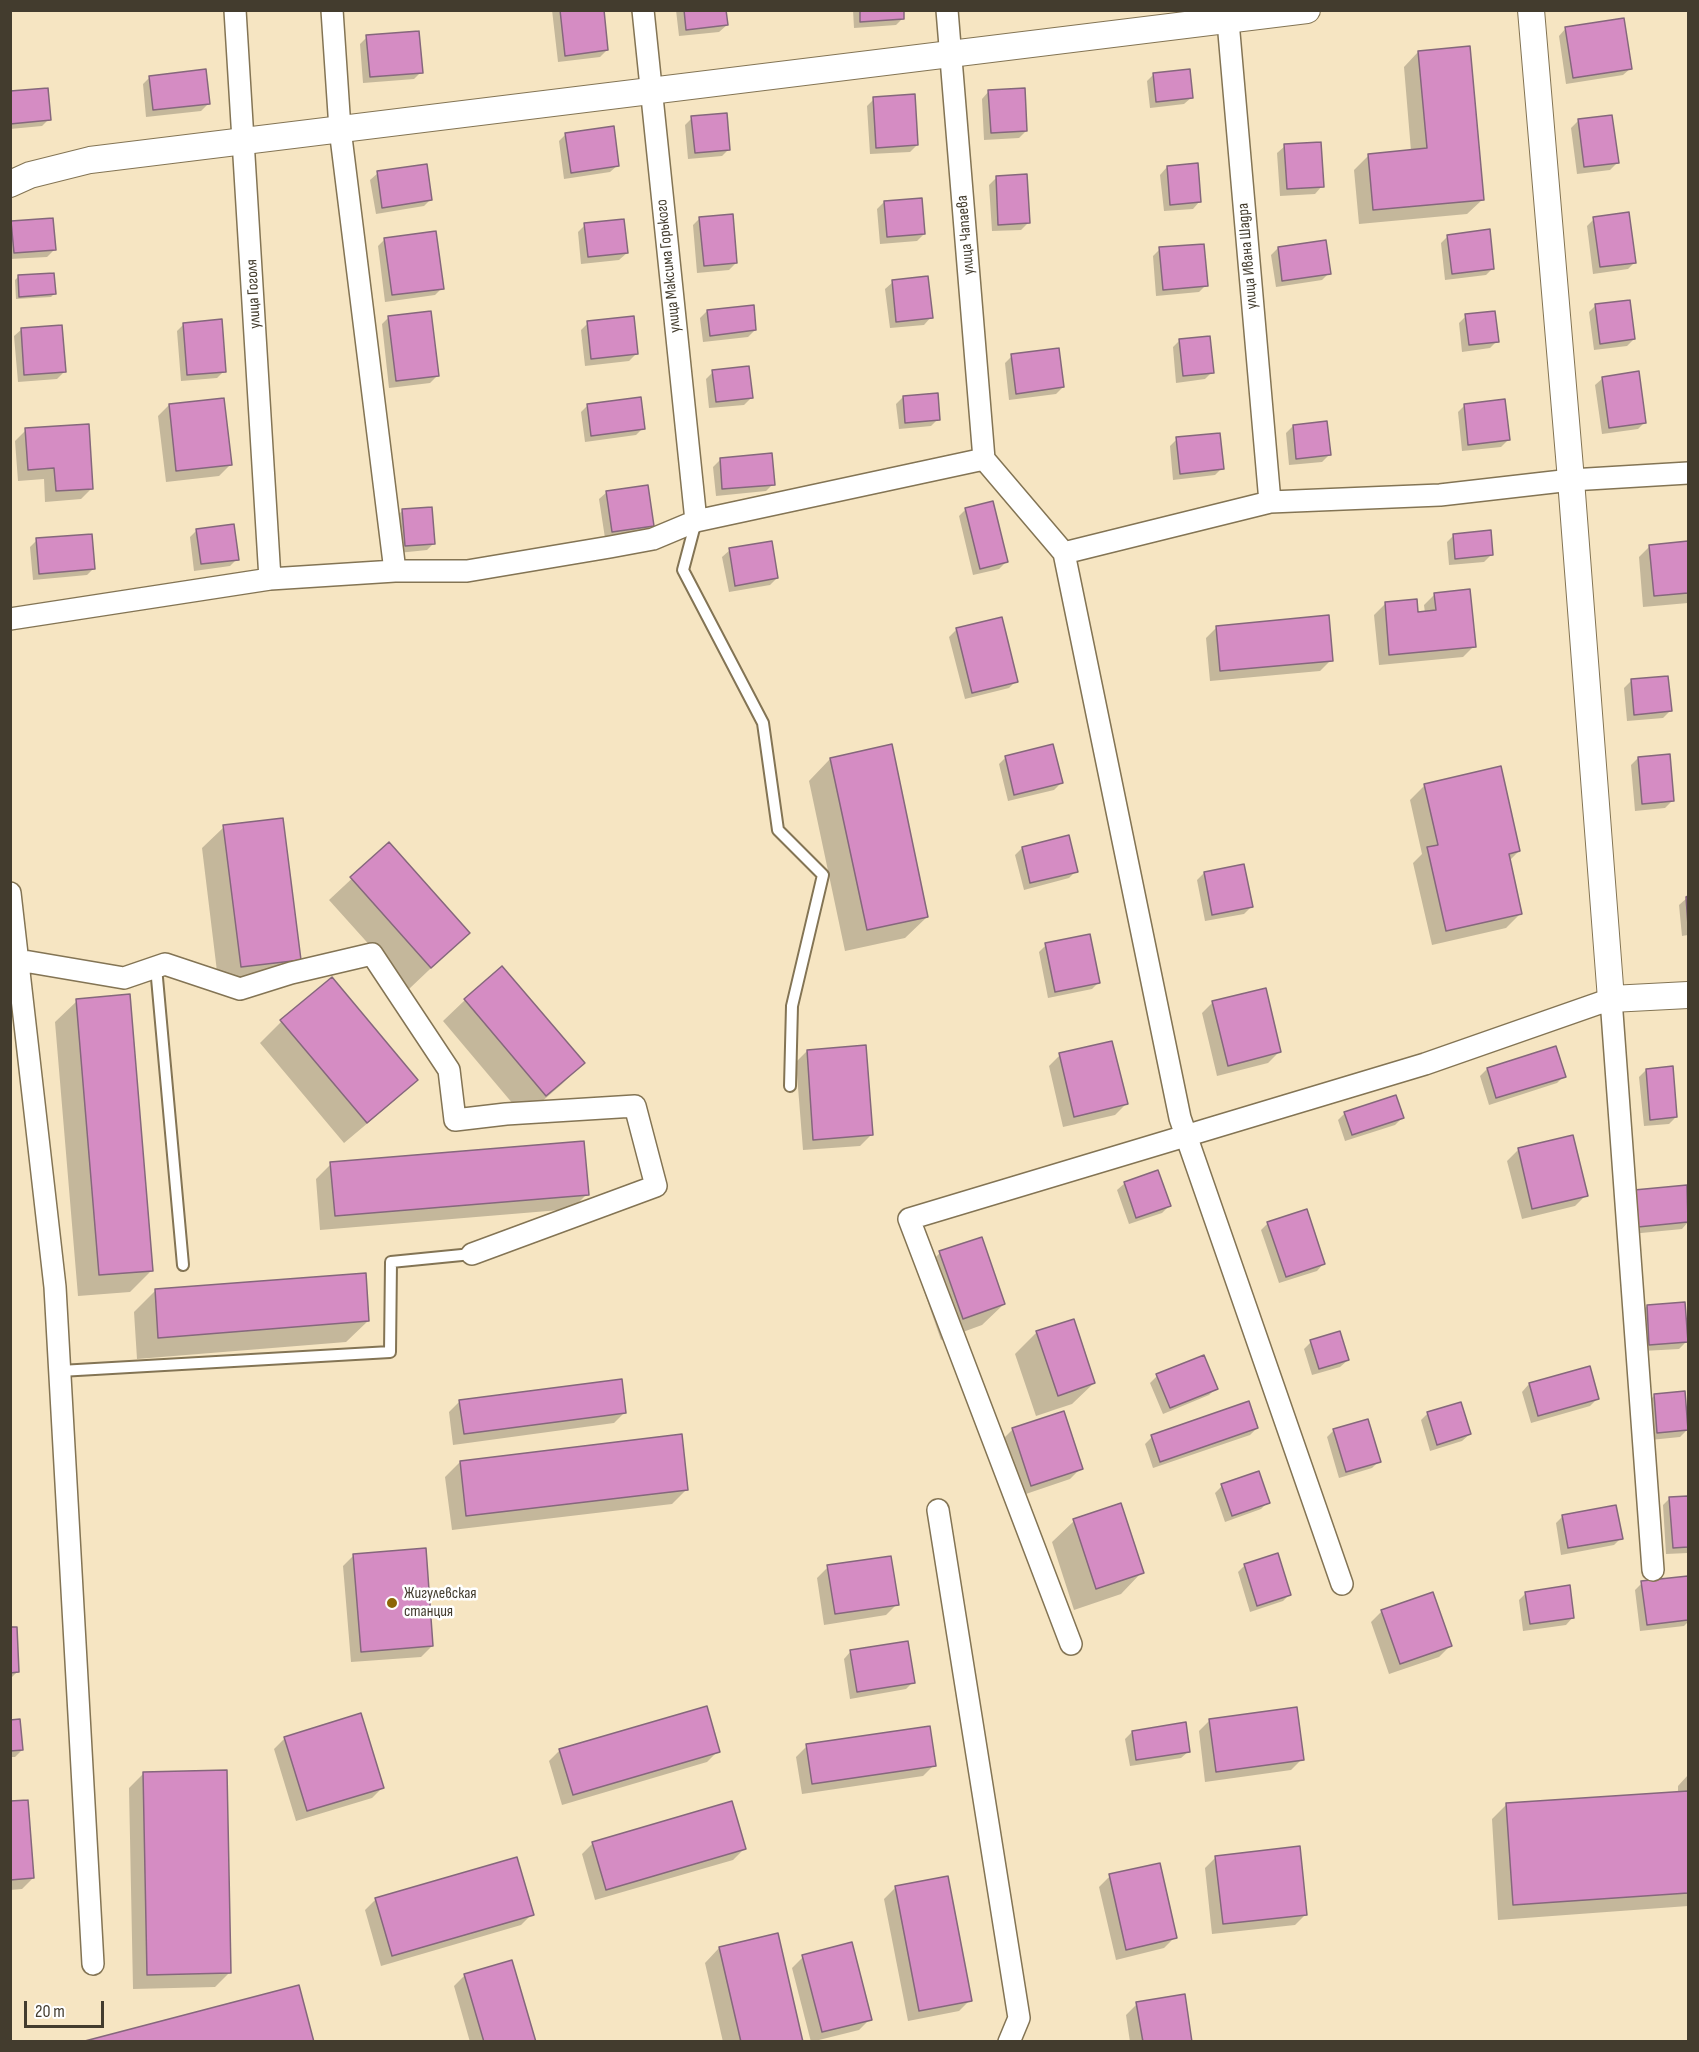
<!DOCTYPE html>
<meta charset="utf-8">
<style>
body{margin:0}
#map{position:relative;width:1699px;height:2052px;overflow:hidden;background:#f6e5c2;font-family:"Sofia Sans Condensed",sans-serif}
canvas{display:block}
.frame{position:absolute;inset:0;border:12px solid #433c2e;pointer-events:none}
.scale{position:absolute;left:24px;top:2001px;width:80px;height:27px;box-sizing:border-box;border:3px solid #433c2e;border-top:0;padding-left:8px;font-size:18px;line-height:21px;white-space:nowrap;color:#433c2e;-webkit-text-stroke:4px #fff;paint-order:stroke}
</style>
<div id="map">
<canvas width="1699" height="2052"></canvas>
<div class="frame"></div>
<div class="scale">20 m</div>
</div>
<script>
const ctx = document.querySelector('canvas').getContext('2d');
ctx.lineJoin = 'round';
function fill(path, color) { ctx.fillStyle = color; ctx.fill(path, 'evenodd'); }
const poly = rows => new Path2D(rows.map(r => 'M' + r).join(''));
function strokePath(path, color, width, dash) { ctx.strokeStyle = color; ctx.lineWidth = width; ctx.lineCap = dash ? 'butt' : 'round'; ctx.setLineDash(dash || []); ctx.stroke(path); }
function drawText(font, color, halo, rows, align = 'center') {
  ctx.font = font + ' "Sofia Sans Condensed",sans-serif'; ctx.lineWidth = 5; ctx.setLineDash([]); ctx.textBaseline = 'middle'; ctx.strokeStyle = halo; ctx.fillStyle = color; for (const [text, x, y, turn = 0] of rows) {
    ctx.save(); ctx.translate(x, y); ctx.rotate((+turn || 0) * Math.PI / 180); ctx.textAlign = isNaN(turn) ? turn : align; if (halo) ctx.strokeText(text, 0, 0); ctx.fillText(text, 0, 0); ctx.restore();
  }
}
fill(poly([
 [552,10,602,10,607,50,600,57,558,62],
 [676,10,725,10,727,25,719,32,679,36],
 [853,10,902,10,903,18,896,25,854,28],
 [1566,28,1631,68,1623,75,1566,84,1559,36],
 [367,37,421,72,414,79,363,83,360,44],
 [1418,52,1482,200,1467,214,1359,224,1354,170,1369,155,1411,151,1404,67],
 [1154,74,1192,97,1184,104,1150,108,1147,81],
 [150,77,208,104,201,111,146,117,143,84],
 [989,91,1026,131,1019,138,984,140,982,99],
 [10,93,49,119,42,126,10,129],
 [874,99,917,145,910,152,870,154,867,106],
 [692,118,729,149,722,156,688,159,685,125],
 [1578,121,1617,163,1610,170,1577,174,1571,128],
 [566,134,618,165,610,172,564,179,559,141],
 [1285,146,1322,186,1315,194,1280,196,1277,153],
 [1167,167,1200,201,1193,209,1164,211,1160,175],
 [378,173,431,199,424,206,376,214,370,180],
 [996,178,1028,223,1021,230,992,231,989,185],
 [884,202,924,234,917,241,880,244,877,209],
 [700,218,736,263,729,270,697,273,693,225],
 [1594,219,1635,262,1628,269,1593,274,1587,226],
 [12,222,54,250,47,257,10,259],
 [585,225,627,253,619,260,581,264,578,232],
 [1448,236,1493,268,1486,275,1445,280,1441,243],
 [385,239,442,288,435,295,385,302,378,246],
 [1278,248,1329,273,1322,280,1276,287,1271,255],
 [1160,249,1206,285,1199,292,1156,296,1153,256],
 [18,277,54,294,51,297,16,299,15,280],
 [893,282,931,317,924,325,890,328,885,289],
 [1596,305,1634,339,1627,346,1594,350,1589,312],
 [707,311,755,330,748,337,703,342,700,318],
 [1466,316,1497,341,1490,348,1462,352,1459,323],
 [389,317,437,376,430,383,389,388,382,324],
 [588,323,636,354,629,361,585,366,581,330],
 [184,324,224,371,217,378,181,381,177,331],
 [22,329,64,372,57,379,18,382,14,336],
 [1180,340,1212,372,1205,379,1176,383,1173,347],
 [1012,356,1063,387,1056,394,1009,400,1005,363],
 [713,372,751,398,744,405,709,408,706,379],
 [1603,378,1645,422,1638,429,1602,434,1595,385],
 [903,397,938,419,931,426,899,429,896,404],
 [169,405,230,465,219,476,166,482,158,416],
 [588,405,643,428,636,435,585,442,581,412],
 [1465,405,1508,440,1501,447,1462,451,1458,412],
 [1293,426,1329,455,1322,462,1289,465,1286,433],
 [26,430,92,488,81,499,45,502,44,479,18,481,15,441],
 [1177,439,1222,468,1215,475,1173,480,1170,446],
 [720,460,773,484,766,491,716,496,713,467],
 [607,492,652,525,645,532,605,538,599,499],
 [966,509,1006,562,999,569,973,575,959,516],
 [402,511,434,543,427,550,398,553,395,518],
 [197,530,237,559,230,566,194,571,190,537],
 [1454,535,1491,555,1484,562,1449,565,1447,542],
 [37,540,94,568,87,575,33,580,30,547],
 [1688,543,1688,603,1643,607,1639,557,1650,546],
 [730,550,777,578,770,585,729,592,722,557],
 [1435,594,1474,646,1463,657,1379,665,1374,615,1385,604,1417,614,1425,613,1424,605],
 [1001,619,1016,681,1009,688,965,699,949,637,956,630],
 [1217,627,1331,660,1320,671,1210,681,1206,638],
 [1631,681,1670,711,1663,718,1627,721,1624,688],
 [1006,757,1061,783,1054,790,1008,801,999,764],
 [1638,758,1672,801,1665,808,1635,811,1631,765],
 [830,759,927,917,905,938,845,951,809,781],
 [1425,785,1519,851,1509,861,1521,913,1506,928,1432,945,1413,863,1422,854,1410,800],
 [224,827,299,959,277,981,219,988,202,848],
 [389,844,468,933,409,989,329,900],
 [1022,848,1076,871,1069,878,1024,890,1015,855],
 [1204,873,1251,907,1244,914,1205,921,1197,880],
 [1687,898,1688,898,1688,935,1682,936,1679,905],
 [1046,945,1099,982,1092,989,1048,998,1039,952],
 [502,968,583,1063,562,1084,524,1117,443,1021,465,1000],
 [77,1001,152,1270,130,1292,78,1296,55,1022],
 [1213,1002,1279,1052,1268,1063,1217,1076,1202,1013],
 [282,1021,416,1080,394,1101,344,1143,260,1043],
 [807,1051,871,1135,860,1146,803,1150,796,1062],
 [1060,1055,1126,1104,1115,1115,1063,1127,1049,1066],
 [1487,1069,1564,1076,1557,1083,1489,1105,1480,1076],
 [1646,1070,1676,1117,1669,1124,1644,1126,1639,1077],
 [1345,1113,1402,1118,1395,1125,1345,1141,1338,1120],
 [1572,1136,1586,1195,1575,1206,1522,1219,1507,1161,1518,1150],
 [331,1164,587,1194,572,1209,320,1230,316,1179],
 [1125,1183,1169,1206,1162,1213,1129,1224,1117,1190],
 [1686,1187,1688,1222,1682,1229,1631,1234,1628,1199],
 [1268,1223,1324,1263,1317,1271,1279,1283,1261,1230],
 [940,1253,1004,1304,982,1325,941,1340,918,1274],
 [155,1291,368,1321,346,1342,137,1359,134,1312],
 [1647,1306,1686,1342,1679,1349,1643,1351,1640,1313],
 [1037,1332,1094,1383,1072,1404,1036,1416,1015,1354],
 [1311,1342,1348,1360,1340,1367,1312,1375,1304,1349],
 [1157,1376,1216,1388,1209,1395,1163,1414,1150,1383],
 [1529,1384,1597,1399,1590,1406,1531,1423,1522,1392],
 [1654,1396,1687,1430,1680,1437,1650,1440,1647,1403],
 [460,1401,625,1412,614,1423,453,1445,449,1412],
 [1428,1413,1470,1434,1462,1441,1430,1451,1421,1420],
 [1257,1428,1250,1435,1153,1468,1145,1444,1152,1437],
 [1013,1429,1081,1468,1070,1479,1020,1496,1002,1440],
 [1334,1430,1379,1461,1372,1468,1339,1478,1327,1437],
 [460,1462,687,1489,672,1504,452,1530,445,1477],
 [1222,1486,1268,1502,1261,1509,1225,1522,1215,1493],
 [1688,1497,1688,1553,1666,1554,1663,1505,1670,1498],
 [1563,1516,1621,1538,1614,1545,1561,1555,1556,1523],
 [1074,1521,1142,1572,1121,1594,1074,1610,1052,1542],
 [354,1555,432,1646,421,1657,351,1662,343,1566],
 [1245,1565,1290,1594,1283,1601,1250,1612,1238,1572],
 [828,1567,897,1604,886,1615,824,1625,817,1578],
 [1686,1577,1688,1622,1684,1626,1640,1631,1635,1590,1642,1583],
 [1526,1593,1573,1617,1566,1625,1523,1631,1519,1600],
 [1382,1611,1450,1646,1439,1657,1389,1674,1371,1622],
 [10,1628,17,1672,10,1679],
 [851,1651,913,1682,906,1689,850,1699,844,1659],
 [1210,1720,1302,1759,1291,1770,1205,1782,1199,1731],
 [10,1722,22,1750,15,1757,10,1757],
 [1132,1732,1189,1751,1181,1758,1130,1766,1125,1739],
 [285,1738,383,1787,372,1798,296,1821,274,1749],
 [807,1746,934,1765,923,1776,802,1794,796,1757],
 [560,1750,718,1751,707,1762,562,1805,549,1761],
 [143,1774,230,1972,215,1987,133,1989,129,1788],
 [1688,1775,1688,1906,1498,1920,1492,1819,1506,1805,1678,1793,1678,1786],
 [10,1803,33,1878,22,1889,10,1890],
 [593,1843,744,1849,733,1860,595,1900,582,1854],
 [1216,1857,1306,1914,1295,1925,1212,1934,1205,1868],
 [1110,1876,1175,1937,1164,1948,1116,1960,1099,1887],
 [895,1888,970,2000,959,2011,908,2021,884,1899],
 [376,1899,532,1914,521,1925,381,1966,365,1910],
 [777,1935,802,2042,723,2042,705,1963,719,1948],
 [803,1957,870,2019,859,2030,811,2042,792,1968],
 [465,1975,534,2042,470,2042,454,1986],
 [1137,2004,1191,2042,1130,2042,1126,2015]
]), '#0003');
const building = poly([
 [560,10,604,10,608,50,565,56,560,10],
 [684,10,726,10,728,25,686,30,684,10],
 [860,10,904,10,904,19,860,22,860,10],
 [1624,18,1632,69,1573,78,1565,27,1624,18],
 [419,31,423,73,370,77,366,35,419,31],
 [1470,46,1484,200,1373,210,1368,154,1427,148,1418,51,1470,46],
 [206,69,210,104,153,110,149,76,206,69],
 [1190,69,1193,98,1156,102,1153,73,1190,69],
 [48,88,51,120,10,124,10,91,48,88],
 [1025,88,1027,131,991,133,988,90,1025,88],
 [915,94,918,145,876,148,873,97,915,94],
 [727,113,730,150,695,153,691,116,727,113],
 [1612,115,1619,163,1584,167,1578,119,1612,115],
 [614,126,619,166,571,173,565,133,614,126],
 [1321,142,1324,187,1287,189,1284,144,1321,142],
 [1198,163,1201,202,1170,205,1167,166,1198,163],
 [427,164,432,200,382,208,377,171,427,164],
 [1027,174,1030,223,998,225,996,176,1027,174],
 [922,198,925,234,887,237,884,201,922,198],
 [1629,212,1636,263,1600,267,1593,217,1629,212],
 [733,214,737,263,704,266,699,217,733,214],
 [53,218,56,250,14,253,11,221,53,218],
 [624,219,628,253,588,257,584,223,624,219],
 [1490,229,1494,269,1452,274,1447,235,1490,229],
 [436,231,444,289,392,295,384,238,436,231],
 [1326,240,1331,274,1282,281,1278,247,1326,240],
 [1204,244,1208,286,1163,290,1159,247,1204,244],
 [54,273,56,294,19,297,18,275,54,273],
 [928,276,933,318,896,322,892,280,928,276],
 [1630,300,1635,339,1600,344,1595,304,1630,300],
 [754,305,756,330,710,336,707,310,754,305],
 [431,311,439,376,396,381,388,316,431,311],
 [1495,311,1499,342,1469,345,1465,314,1495,311],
 [634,316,638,354,591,359,587,321,634,316],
 [222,319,226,372,187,375,183,323,222,319],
 [62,325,66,372,24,375,21,328,62,325],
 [1210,336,1214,373,1183,376,1179,339,1210,336],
 [1059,348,1064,387,1016,394,1011,354,1059,348],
 [749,366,753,398,716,402,712,370,749,366],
 [1639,371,1646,423,1609,428,1602,377,1639,371],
 [938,393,940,420,905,423,903,396,938,393],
 [641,397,645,429,591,436,587,404,641,397],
 [224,398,232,465,176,471,169,404,224,398],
 [1505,399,1510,440,1468,445,1464,404,1505,399],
 [1327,421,1331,455,1296,459,1293,425,1327,421],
 [89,424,93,489,56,491,54,468,28,470,25,428,89,424],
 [1220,433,1224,469,1180,474,1176,437,1220,433],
 [772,453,775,485,722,489,720,458,772,453],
 [648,485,654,526,612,532,606,491,648,485],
 [993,501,1008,562,980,569,965,508,993,501],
 [432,507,435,544,405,546,402,509,432,507],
 [234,524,239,560,201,564,196,529,234,524],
 [1491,530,1493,555,1455,559,1453,534,1491,530],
 [92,534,95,569,39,574,36,538,92,534],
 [772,541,778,578,735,586,729,548,772,541],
 [1688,541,1688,593,1654,596,1649,545,1688,541],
 [1470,589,1476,647,1389,655,1385,602,1417,599,1418,612,1436,610,1434,593,1470,589],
 [1329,615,1333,661,1220,671,1216,626,1329,615],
 [1002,617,1018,682,972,693,956,628,1002,617],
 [1668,676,1672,711,1634,715,1631,679,1668,676],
 [892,744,928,917,867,930,830,758,892,744],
 [1053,744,1063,783,1014,795,1005,756,1053,744],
 [1670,754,1674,801,1642,804,1638,757,1670,754],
 [1501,766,1520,851,1509,854,1522,914,1446,931,1427,847,1438,845,1424,784,1501,766],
 [283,818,301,960,241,967,223,825,283,818],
 [1069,835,1078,872,1030,883,1022,847,1069,835],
 [389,842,470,933,431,968,350,877,389,842],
 [1244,864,1253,907,1212,915,1204,872,1244,864],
 [1688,896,1688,926,1686,897,1688,896],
 [1090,934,1100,983,1055,992,1045,943,1090,934],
 [502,966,585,1063,546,1096,464,999,502,966],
 [332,977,418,1080,367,1123,280,1020,332,977],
 [1266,988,1281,1052,1228,1066,1212,1001,1266,988],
 [130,994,153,1271,99,1275,76,999,130,994],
 [1112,1041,1128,1104,1074,1117,1059,1053,1112,1041],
 [866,1045,873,1135,813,1140,807,1050,866,1045],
 [1556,1046,1566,1077,1496,1098,1487,1068,1556,1046],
 [1673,1066,1677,1117,1650,1120,1646,1069,1673,1066],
 [1396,1095,1404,1118,1352,1135,1344,1112,1396,1095],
 [1573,1135,1588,1196,1532,1209,1518,1148,1573,1135],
 [584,1141,589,1195,335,1216,330,1162,584,1141],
 [1158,1170,1171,1206,1136,1218,1124,1182,1158,1170],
 [1687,1185,1688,1222,1638,1227,1634,1190,1687,1185],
 [1307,1209,1325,1264,1286,1277,1267,1222,1307,1209],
 [982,1237,1005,1304,963,1319,939,1251,982,1237],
 [366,1273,369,1321,158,1338,155,1289,366,1273],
 [1685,1302,1688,1342,1649,1345,1647,1305,1685,1302],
 [1074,1319,1095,1383,1058,1396,1036,1331,1074,1319],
 [1340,1331,1349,1360,1319,1369,1310,1340,1340,1331],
 [1204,1355,1218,1389,1170,1408,1156,1374,1204,1355],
 [1590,1366,1599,1399,1538,1416,1529,1383,1590,1366],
 [622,1379,626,1413,464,1434,459,1400,622,1379],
 [1685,1391,1688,1430,1657,1433,1654,1394,1685,1391],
 [1249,1401,1258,1428,1160,1462,1151,1435,1249,1401],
 [1461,1402,1471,1434,1437,1445,1427,1412,1461,1402],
 [1064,1411,1083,1469,1031,1486,1012,1428,1064,1411],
 [1368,1419,1381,1462,1346,1472,1333,1429,1368,1419],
 [682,1434,688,1490,466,1516,460,1461,682,1434],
 [1259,1471,1270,1503,1232,1516,1221,1484,1259,1471],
 [1688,1496,1688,1547,1673,1548,1669,1497,1688,1496],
 [1121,1503,1144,1573,1096,1589,1073,1519,1121,1503],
 [1616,1505,1623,1539,1568,1548,1562,1515,1616,1505],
 [426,1548,433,1646,361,1652,353,1554,426,1548],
 [1278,1553,1291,1595,1257,1606,1244,1564,1278,1553],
 [891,1556,899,1605,835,1614,827,1565,891,1556],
 [1688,1576,1688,1620,1647,1625,1641,1581,1688,1576],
 [1570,1585,1574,1618,1530,1624,1525,1592,1570,1585],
 [1433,1592,1452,1646,1400,1664,1381,1610,1433,1592],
 [10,1627,17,1627,19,1672,10,1673,10,1627],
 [908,1641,915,1683,857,1692,850,1650,908,1641],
 [707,1706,720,1752,573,1795,559,1749,707,1706],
 [1297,1707,1304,1760,1216,1772,1209,1719,1297,1707],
 [361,1713,384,1788,307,1811,284,1737,361,1713],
 [20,1719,23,1750,10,1751,10,1720,20,1719],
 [1186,1722,1190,1752,1136,1760,1132,1731,1186,1722],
 [930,1726,936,1766,812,1784,806,1744,930,1726],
 [227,1770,231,1973,147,1975,143,1772,227,1770],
 [1688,1791,1688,1893,1513,1905,1506,1803,1688,1791],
 [28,1800,34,1878,10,1880,10,1801,28,1800],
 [732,1801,746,1849,606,1890,592,1842,732,1801],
 [1300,1846,1307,1915,1223,1924,1215,1856,1300,1846],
 [517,1857,534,1915,392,1956,375,1898,517,1857],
 [1160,1863,1177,1938,1126,1950,1109,1874,1160,1863],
 [948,1876,972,2001,919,2011,895,1886,948,1876],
 [778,1933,803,2042,741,2042,719,1947,778,1933],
 [852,1942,872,2020,822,2032,802,1955,852,1942],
 [512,1960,536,2042,484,2042,464,1974,512,1960],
 [299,1985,314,2042,81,2042,299,1985],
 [1185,1994,1192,2042,1143,2042,1136,2002,1185,1994]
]);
fill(building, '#d58cc3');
strokePath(building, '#85677c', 1.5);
const service = poly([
 [696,521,683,570,763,723,778,830,823,875,792,1006,790,1086],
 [156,967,183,1265],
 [60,1371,390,1352,391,1262,472,1254]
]);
const minor = poly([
 [235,10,270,579],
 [332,10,340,129,395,571],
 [643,10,696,521],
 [947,10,984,459],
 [1227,10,1270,502],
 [984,459,1064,553,1270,502,1440,495,1571,480,1688,473],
 [1064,553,1180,1118,1342,1584],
 [10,619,270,579,395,571,467,571,610,547,653,539,696,521,984,459],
 [10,893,55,1287,93,1964],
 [18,960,124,978,165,964,240,989,291,973,372,954,449,1070,455,1120,506,1114,635,1106,656,1186,472,1254],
 [938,1510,1019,2018,1009,2042],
 [1071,1644,909,1219,1425,1064,1611,999,1653,1570]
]);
const tertiary = poly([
 [1531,10,1571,480,1611,999,1688,995],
 [10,184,30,175,90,160,1307,10]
]);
strokePath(service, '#837454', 14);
strokePath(minor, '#837454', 24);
strokePath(tertiary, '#837454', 28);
strokePath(service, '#fff', 10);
strokePath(minor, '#fff', 21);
strokePath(tertiary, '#fff', 26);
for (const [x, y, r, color] of [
 [392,1603,6,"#8c6607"]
]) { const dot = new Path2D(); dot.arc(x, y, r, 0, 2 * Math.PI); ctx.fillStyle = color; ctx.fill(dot); strokePath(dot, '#fff', 2); }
drawText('16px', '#433c2e', '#fff', [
 ["улица Чапаева",966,235,-95],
 ["улица Ивана Шадра",1248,256,-95],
 ["улица Максима Горького",669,266,-96],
 ["улица Гоголя",254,294,-93]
]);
drawText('16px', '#433c2e', '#fff', [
 ["Жигулевская",404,1594],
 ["станция",404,1612]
], 'left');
</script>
